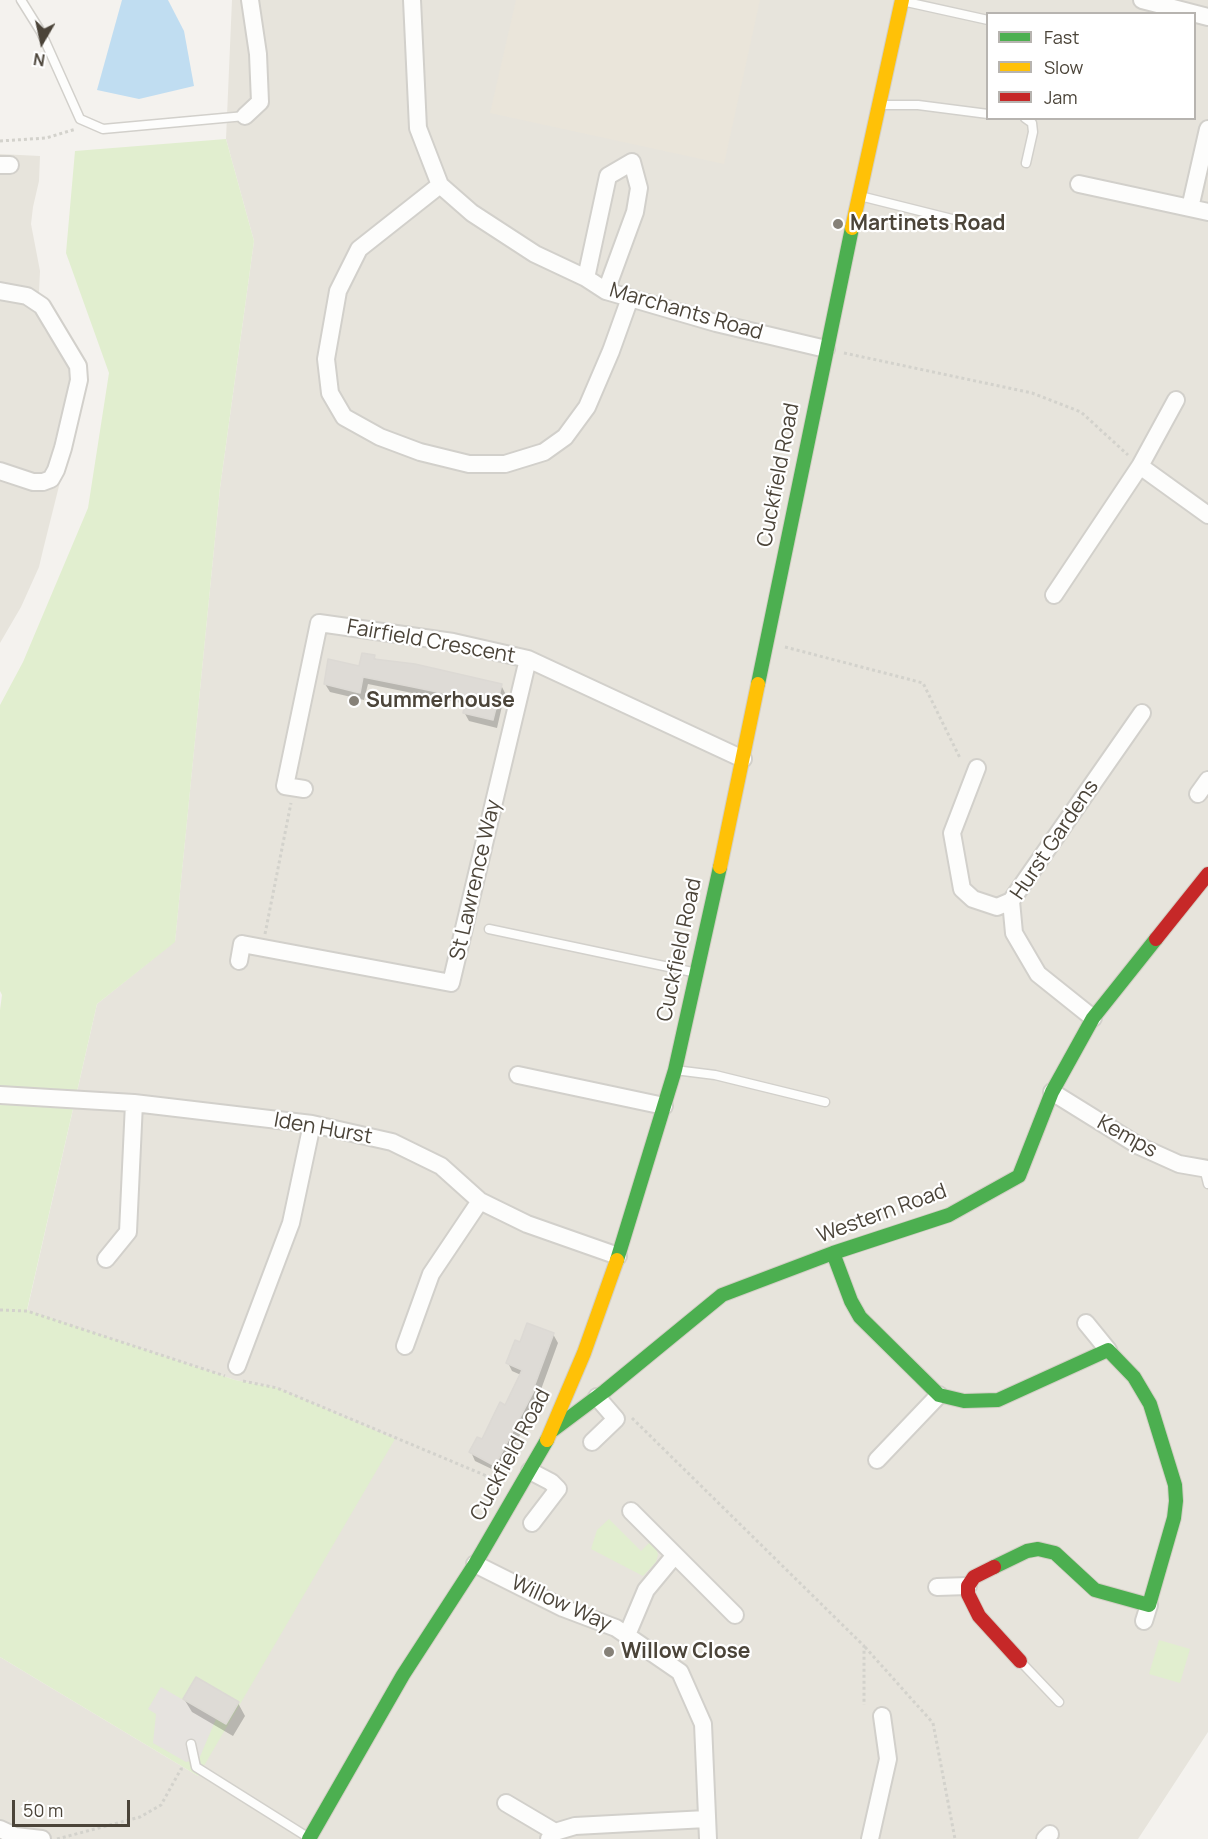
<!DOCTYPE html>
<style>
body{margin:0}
#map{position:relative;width:1208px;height:1839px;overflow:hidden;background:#f4f2ee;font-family:Manrope,sans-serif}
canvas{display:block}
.legend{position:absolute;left:986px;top:12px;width:210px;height:108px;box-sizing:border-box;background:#fff;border:2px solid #b7b4b0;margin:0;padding:8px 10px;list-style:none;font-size:18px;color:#4b4439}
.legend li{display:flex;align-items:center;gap:12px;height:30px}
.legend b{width:30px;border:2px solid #b7b4b0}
.north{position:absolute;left:12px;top:12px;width:60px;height:60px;-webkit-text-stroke:4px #fff;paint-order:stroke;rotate:189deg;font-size:16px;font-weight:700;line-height:24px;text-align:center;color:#4b4439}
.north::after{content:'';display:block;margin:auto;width:21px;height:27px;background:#4b4439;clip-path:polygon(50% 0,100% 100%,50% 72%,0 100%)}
.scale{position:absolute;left:12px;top:1800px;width:118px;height:27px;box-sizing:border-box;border:3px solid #4b4439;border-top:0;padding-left:8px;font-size:18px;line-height:21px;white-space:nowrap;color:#4b4439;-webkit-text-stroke:4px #fff;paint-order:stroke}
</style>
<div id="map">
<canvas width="1208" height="1839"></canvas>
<ul class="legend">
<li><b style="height:8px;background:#4caf50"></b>Fast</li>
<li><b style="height:8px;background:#ffc107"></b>Slow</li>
<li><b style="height:8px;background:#c62828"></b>Jam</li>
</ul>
<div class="north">N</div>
<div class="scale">50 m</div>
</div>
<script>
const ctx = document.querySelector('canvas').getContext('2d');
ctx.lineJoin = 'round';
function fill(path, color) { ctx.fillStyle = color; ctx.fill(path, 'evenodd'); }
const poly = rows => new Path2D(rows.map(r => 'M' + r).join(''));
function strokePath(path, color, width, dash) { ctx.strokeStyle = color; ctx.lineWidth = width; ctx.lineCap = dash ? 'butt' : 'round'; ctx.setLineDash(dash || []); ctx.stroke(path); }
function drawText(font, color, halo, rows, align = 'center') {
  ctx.font = font + ' Manrope,sans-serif'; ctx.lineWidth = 4.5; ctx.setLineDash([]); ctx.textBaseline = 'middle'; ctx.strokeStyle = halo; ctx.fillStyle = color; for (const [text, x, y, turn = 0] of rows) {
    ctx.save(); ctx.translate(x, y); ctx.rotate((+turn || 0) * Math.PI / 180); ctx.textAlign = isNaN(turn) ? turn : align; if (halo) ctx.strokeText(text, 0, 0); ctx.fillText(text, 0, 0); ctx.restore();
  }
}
fill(poly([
 [232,0,1208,0,1208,1732,1138,1839,0,1839,0,1657,198,1776,277,1388,235,1380,27,1311,97,1004,175,941,220,488,254,241,226,139],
 [988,14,1194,14,1194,118,988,118],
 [0,154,40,156,39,181,33,207,31,224,40,271,38,312,44,329,70,366,72,376,69,394,55,439,53,463,62,474,43,550,39,567,21,607,0,643]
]), '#e7e4dc');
fill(poly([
 [516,0,760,0,724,164,490,113]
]), '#eae5da');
fill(poly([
 [226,139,254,241,220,488,175,942,97,1004,27,1310,235,1380,277,1388,395,1439,198,1776,0,1657,0,1010,2,995,0,991,0,705,23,662,88,508,109,373,66,253,75,151],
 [609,1519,641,1551,650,1542,656,1547,658,1555,656,1562,643,1576,591,1549,597,1530],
 [1159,1640,1190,1649,1180,1683,1149,1674]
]), '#e1eecf');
fill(poly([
 [161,1687,216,1719,199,1759,186,1762,153,1743,156,1714,148,1709]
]), '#e6e3df');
fill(poly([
 [122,0,168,0,184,31,194,86,139,99,97,90]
]), '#c0ddf1');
fill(poly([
 [374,657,377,661,501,685,505,693,497,728,469,721,464,712,466,704,368,684,364,700,330,692,325,684,360,668],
 [553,1334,558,1343,539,1395,540,1397,500,1473,475,1461,471,1452,482,1441,506,1407,521,1375,512,1371,508,1363,521,1344],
 [184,1699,238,1703,245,1716,233,1736,192,1712]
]), '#0003');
const building = poly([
 [362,653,375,655,374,659,415,664,502,684,493,720,463,713,466,698,413,687,363,677,360,693,324,684,328,659,359,666,362,653],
 [527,1323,554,1333,534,1387,536,1387,495,1466,469,1452,477,1437,482,1439,500,1402,505,1405,522,1370,506,1363,515,1340,520,1342,527,1323],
 [196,1677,239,1702,226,1724,183,1699,196,1677]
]);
fill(building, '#dedbd6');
strokePath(building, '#dcd9d4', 1.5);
const lane = poly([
 [21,0,41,32,80,119,103,129,245,116],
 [902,1,988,20],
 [879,105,918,105,988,114],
 [1025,118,1032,123,1033,132,1026,163],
 [860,196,964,222],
 [489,929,697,973],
 [675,1070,715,1075,825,1102],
 [1204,1168,1208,1184],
 [1020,1661,1059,1702],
 [191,1744,196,1767,309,1838]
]);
const street = poly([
 [412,0,418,128,440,185,472,213,535,254,586,278,606,291,716,323,826,349],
 [1142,0,1208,17],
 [245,116,260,102,258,54,250,0],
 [0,165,10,165],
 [1079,184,1208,212],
 [440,185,359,249,338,291,326,359,330,393,344,417,380,437,420,452,469,464,505,464,544,452,565,437,587,407,611,351,630,298],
 [1190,208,1208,129],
 [586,278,608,176,632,162,639,188,635,212,606,291],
 [0,291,27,296,42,306,78,366,79,380,63,448,56,470,51,479,43,482,33,482,0,471],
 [1140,466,1208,515],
 [1054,595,1140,466,1176,400],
 [977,768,952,833,962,889,973,899,997,907,1011,901],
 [304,789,285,786,319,623,453,642,528,659,743,759],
 [1198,794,1208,780],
 [239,961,242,944,451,983,528,659],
 [1093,1018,1038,974,1014,933,1011,901,1142,713],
 [518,1075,664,1106],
 [1052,1092,1139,1146,1179,1164,1208,1169],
 [0,1095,134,1103,312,1124,392,1142,441,1166,480,1201,527,1224,618,1256],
 [106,1259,128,1232,134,1103],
 [1086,1323,1108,1350],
 [405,1346,431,1274,480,1201],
 [237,1366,291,1223,312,1124],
 [592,1442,616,1419,597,1397],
 [877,1460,939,1395],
 [530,1471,551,1482,558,1489,532,1523],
 [631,1511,735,1615],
 [475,1564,563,1608,616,1628,680,1672,703,1724,708,1839],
 [937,1587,968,1586],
 [1144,1621,1149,1605],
 [627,1635,646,1590,675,1555],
 [506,1803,555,1832],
 [0,1829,15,1836,42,1839],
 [549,1839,555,1832,575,1826,706,1819],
 [870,1839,888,1759,882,1716],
 [1045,1839,1050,1834]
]);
const fast = poly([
 [758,684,852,228],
 [833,1253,851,1301,860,1317,939,1395,964,1401,998,1400,1108,1350,1134,1377,1150,1404,1175,1485,1176,1501,1174,1518,1149,1605,1095,1590,1055,1553,1038,1549,1027,1551,994,1567],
 [617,1260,675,1070,720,867],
 [553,1430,605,1391,722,1295,833,1253,949,1215,1019,1176,1052,1092,1093,1018,1156,939],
 [309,1839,403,1675,475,1564,547,1440]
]);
const slow = poly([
 [852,228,902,0],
 [720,867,758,684],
 [547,1440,584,1353,617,1260]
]);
const jam = poly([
 [1156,939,1208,874],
 [994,1567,974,1577,968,1586,968,1594,979,1616,1020,1661]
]);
strokePath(lane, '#d2d0cb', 11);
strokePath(street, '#d2d0cb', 20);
strokePath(fast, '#d3cfc5', 16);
strokePath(slow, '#d3cfc5', 16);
strokePath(jam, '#d3cfc5', 16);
strokePath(poly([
 [0,141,46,138,76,129],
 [844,353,1032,393,1081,412,1128,455],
 [785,647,923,683,960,758],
 [265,934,291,803],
 [0,1310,27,1311,225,1376],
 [243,1381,277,1388,501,1482],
 [632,1418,864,1646,864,1705],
 [865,1647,933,1723,955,1839],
 [57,1839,140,1817,161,1805,181,1769,185,1769]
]), '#d3d2cc', 3, [3, 3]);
strokePath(lane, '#fdfdfc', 8);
strokePath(street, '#fdfdfc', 16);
strokePath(fast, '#4caf50', 14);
strokePath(slow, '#ffc107', 14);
strokePath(jam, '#c62828', 14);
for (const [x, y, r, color] of [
 [838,224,6,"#868178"],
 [354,701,6,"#868178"],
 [609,1652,6,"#868178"]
]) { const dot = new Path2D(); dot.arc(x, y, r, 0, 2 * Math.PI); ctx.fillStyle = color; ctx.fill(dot); strokePath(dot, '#fff', 2); }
drawText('bold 21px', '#4b4439', '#fff', [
 ["Martinets Road",850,224],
 ["Summerhouse",366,701],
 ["Willow Close",621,1652]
], 'left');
drawText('21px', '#4b4439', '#fff', [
 ["Marchants Road",686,312,16],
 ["Cuckfield Road",779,475,-79],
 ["Fairfield Crescent",431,642,10],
 ["Hurst Gardens",1055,840,-56],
 ["St Lawrence Way",476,880,-77],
 ["Cuckfield Road",680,950,-78],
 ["Iden Hurst",323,1129,10],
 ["Kemps",1127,1137,29],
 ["Western Road",882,1214,-20],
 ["Cuckfield Road",511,1455,-62],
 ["Willow Way",561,1604,24]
]);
</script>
